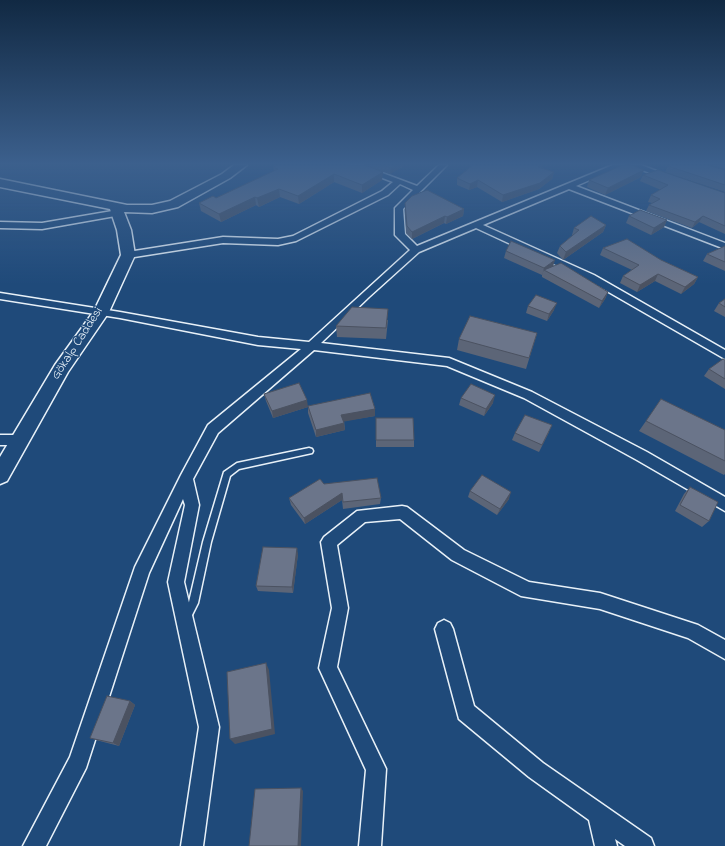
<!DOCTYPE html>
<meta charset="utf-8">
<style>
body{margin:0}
canvas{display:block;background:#1f4a7a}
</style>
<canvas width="725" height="846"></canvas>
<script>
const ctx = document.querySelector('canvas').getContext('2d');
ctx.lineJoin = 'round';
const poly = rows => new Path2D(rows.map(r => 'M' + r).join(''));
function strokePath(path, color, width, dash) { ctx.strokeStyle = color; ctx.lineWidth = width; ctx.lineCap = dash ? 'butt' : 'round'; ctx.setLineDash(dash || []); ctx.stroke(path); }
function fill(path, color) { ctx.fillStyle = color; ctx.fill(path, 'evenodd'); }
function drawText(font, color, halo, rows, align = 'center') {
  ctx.font = font + ' "Indie Flower",sans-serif'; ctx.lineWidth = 3; ctx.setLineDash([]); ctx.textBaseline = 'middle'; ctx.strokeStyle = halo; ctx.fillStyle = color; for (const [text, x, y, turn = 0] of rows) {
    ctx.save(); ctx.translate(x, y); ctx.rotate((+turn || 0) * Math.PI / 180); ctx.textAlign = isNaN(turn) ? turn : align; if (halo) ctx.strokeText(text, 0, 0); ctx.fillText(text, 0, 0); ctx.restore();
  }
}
const lane = poly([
 [309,448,312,449,313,451,312,453,239,469,230,476,211,542,198,603,190,619,187,621,184,619,182,616,189,602,203,542,224,472,237,463,309,448]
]);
const street = poly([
 [349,165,361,165,417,186,439,165,447,165,403,209,405,234,417,246,613,165,624,165,576,186,725,243,725,249,569,189,483,225,594,275,725,350,725,359,586,279,476,228,419,252,369,297,321,343,449,358,532,392,647,452,725,497,725,511,637,460,524,398,447,366,314,350,218,433,193,479,199,505,184,582,219,727,203,846,181,846,199,727,168,582,185,505,183,499,149,573,86,768,46,846,23,846,70,757,135,567,181,475,208,425,301,349,258,345,120,318,0,299,0,293,120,312,258,337,309,342,410,250,395,235,395,208,413,190,400,184,388,195,296,241,278,245,223,243,128,258,123,255,128,252,223,237,278,239,293,236,382,191,393,182,349,165],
 [630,165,641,165,672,177,665,179,630,165],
 [118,210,122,213,121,215,42,229,0,228,0,222,42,223,118,210],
 [0,435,21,435,26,436,28,440,26,444,21,445,0,445,0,435],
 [402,506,407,507,464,550,529,582,600,593,698,625,725,640,725,659,688,638,600,609,521,596,452,560,400,519,365,522,337,545,348,608,337,667,386,769,381,846,359,846,366,770,319,668,332,608,321,542,324,537,357,511,402,506],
 [444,620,450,623,453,629,474,706,543,763,651,838,654,846,625,846,615,839,617,846,595,846,589,820,529,777,459,719,435,629,438,623,444,620]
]);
const secondary = poly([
 [234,165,247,165,230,178,178,207,152,213,124,212,131,230,135,255,109,312,68,372,7,481,0,484,0,457,55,365,94,311,121,255,117,230,110,209,0,187,0,179,127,205,152,205,170,201,222,174,234,165]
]);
strokePath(lane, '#e8f1f8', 3);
strokePath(street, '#e8f1f8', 3);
strokePath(secondary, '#e8f1f8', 3);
fill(lane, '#1f4a7a');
fill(street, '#1f4a7a');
fill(secondary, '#1f4a7a');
fill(poly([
 [274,165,405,165,390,174,368,166,382,180,362,193,334,182,299,204,280,197,259,207,256,205,221,222,201,211,199,203,216,198,274,171,273,167,276,166,274,166],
 [710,165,725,165,725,169],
 [668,166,725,170,725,192,665,172],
 [541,168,554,172,552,179,539,189,502,202,477,187,469,190,457,185,457,178],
 [643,175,725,193,725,234,699,222,692,228,646,211,649,205,652,203,648,202,651,195,661,190,640,181],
 [641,177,605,195,587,187,589,180],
 [405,203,464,209,463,216,446,224,444,223,412,239,406,233,405,210],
 [629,216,667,220,664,227,651,235,626,223],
 [606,225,603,232,563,260,557,253,560,246,573,235,572,235,574,228],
 [725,246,725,271,703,261,707,254],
 [603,248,661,260,698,277,694,284,681,294,655,281,637,292,620,283,623,276,632,270,600,255],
 [506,251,553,266,608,292,605,299,599,308,542,277,542,274,542,275,504,258],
 [725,299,725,317,714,311,719,303],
 [528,306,554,310,547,321,526,313],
 [388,320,386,339,337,337,336,326],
 [537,333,526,369,457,350,459,339],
 [725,360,725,389,704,376,709,369],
 [264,394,308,406,375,416,344,421,345,430,316,437,308,413,308,407,273,418,266,401],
 [461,398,493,403,484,416,459,405],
 [376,418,414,440,414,447,376,447],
 [646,421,725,430,725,474,724,475,639,431],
 [549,432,539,452,512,440,515,433],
 [324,484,381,498,380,504,343,509,342,500,305,524,291,505,289,498],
 [690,487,709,521,702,527,675,511,684,494],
 [470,491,509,499,497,515,468,497],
 [298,554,293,593,258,591,256,586],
 [130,701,135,705,119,746,96,740,90,738]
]), '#5c6577');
fill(poly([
 [395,165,405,165,390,174,391,168],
 [540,165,543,165,537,174,538,167],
 [644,170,641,177,605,195,608,188],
 [383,172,382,180,362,193,362,185],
 [554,172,552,179,539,189,502,202,503,195],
 [334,174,334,182,299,204,298,196],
 [478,180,477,187,469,190,470,184],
 [279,189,280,197,259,207,257,198],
 [255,197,256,205,221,222,219,214],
 [464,209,463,216,446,224,447,217],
 [445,216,444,223,412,239,412,232],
 [703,216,699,222,692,228,695,222],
 [667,220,664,227,651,235,654,228],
 [606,225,603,232,563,260,566,252],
 [555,260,553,267,544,270,542,274,542,275,544,268],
 [658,274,655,281,637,292,640,285],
 [698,277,694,284,681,294,685,287],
 [608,292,605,299,599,308,602,301],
 [557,303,554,310,547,321,549,314],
 [495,395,493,403,484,416,486,409],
 [307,400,308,407,273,418,272,411],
 [375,409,375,416,342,422,341,415],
 [344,423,345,430,316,437,316,430],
 [511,492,509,499,497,515,500,509],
 [342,493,342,500,305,524,304,518],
 [297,548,298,554,293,593,292,587],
 [266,663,269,670,275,734,235,744,230,739],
 [130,701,135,705,119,746,113,743],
 [301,788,303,791,301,846,298,846]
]), '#4b5261');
const building = poly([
 [278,165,365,165,383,172,362,185,334,174,298,196,279,189,257,198,255,197,219,214,199,203,213,196,216,198,278,169,273,167,278,165],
 [382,165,395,165,391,168,382,165],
 [473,165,540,165,538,167,554,172,540,183,503,195,478,180,470,184,457,178,473,165],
 [623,165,632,165,644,170,608,188,589,180,623,165],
 [670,165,707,165,725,170,725,185,668,166,670,165],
 [658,170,725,193,725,226,703,216,695,222,649,205,660,199,651,195,668,185,643,175,658,170],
 [427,190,464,209,447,217,445,216,412,232,407,226,405,203,412,196,427,190],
 [640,210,667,220,654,228,629,216,640,210],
 [591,216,606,225,566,252,560,246,579,230,574,228,591,216],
 [627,239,661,260,698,277,685,287,658,274,640,285,623,276,639,265,603,248,627,239],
 [511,241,555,260,544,268,506,251,511,241],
 [725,246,725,262,707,254,725,246],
 [561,263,608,292,602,301,544,270,561,263],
 [536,295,557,303,549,314,528,306,536,295],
 [725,299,725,307,719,303,725,299],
 [352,307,388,309,386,328,336,326,352,307],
 [470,316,537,333,529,358,459,339,470,316],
 [723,359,725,360,725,379,709,369,723,359],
 [299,383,307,400,272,411,264,394,299,383],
 [471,384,495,395,486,409,461,398,471,384],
 [370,393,375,409,341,415,344,423,316,430,308,406,370,393],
 [661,399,725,430,725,461,646,421,661,399],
 [525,415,552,425,542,445,515,433,525,415],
 [376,418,413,418,414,440,376,440,376,418],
 [482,475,511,492,500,509,470,491,482,475],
 [377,478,381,498,343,502,342,493,304,518,289,498,320,479,324,484,377,478],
 [690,487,718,502,709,521,680,505,690,487],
 [263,547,297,548,292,587,256,586,263,547],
 [266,663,272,729,230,739,227,672,266,663],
 [107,696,130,701,113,743,90,738,107,696],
 [301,788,298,846,249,846,255,789,301,788]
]);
fill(building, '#6b758a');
strokePath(building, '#4b5261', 1);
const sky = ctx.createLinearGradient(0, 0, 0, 283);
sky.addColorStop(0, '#112943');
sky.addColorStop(0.58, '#3c608d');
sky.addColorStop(1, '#3c608d00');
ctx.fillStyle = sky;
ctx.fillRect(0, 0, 725, 283);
drawText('13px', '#e8f1f8', '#1f4a7a', [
 ["Gökalp Caddesi",78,344,-57]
]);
</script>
